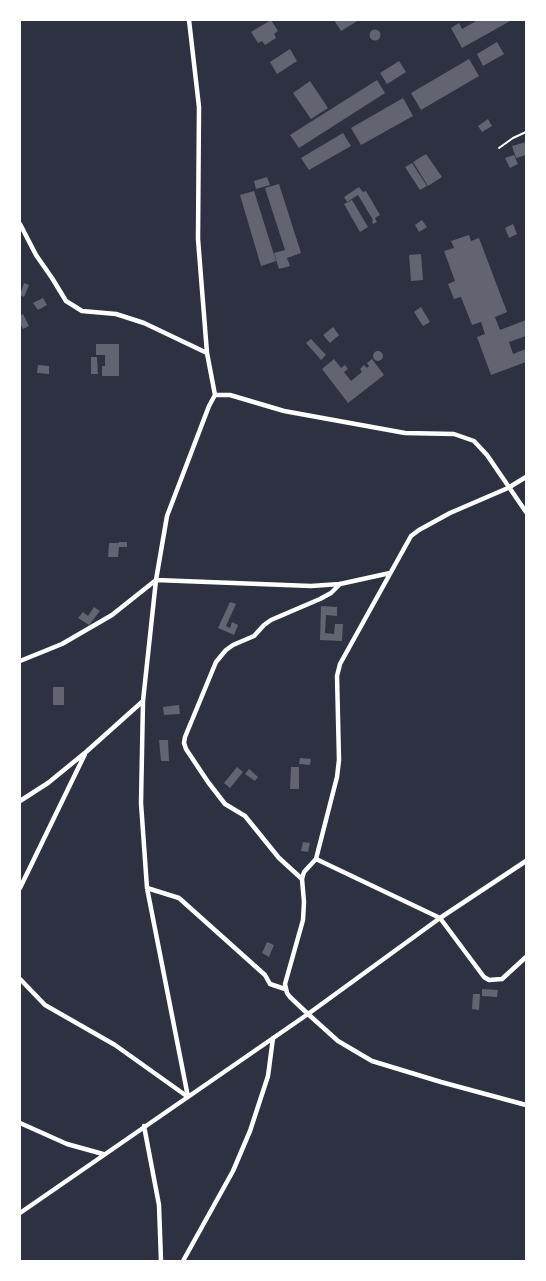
<!DOCTYPE html>
<style>
body{margin:0}
#map{position:relative;width:546px;height:1281px;overflow:hidden;background:#2d3142;font-family:"PT Sans",sans-serif}
canvas{display:block}
.frame{position:absolute;inset:0;border:21px solid #fff;pointer-events:none}
</style>
<div id="map">
<canvas width="546" height="1281"></canvas>
<div class="frame"></div>
</div>
<script>
const ctx = document.querySelector('canvas').getContext('2d');
ctx.lineJoin = 'round';
function fill(path, color) { ctx.fillStyle = color; ctx.fill(path, 'evenodd'); }
const poly = rows => new Path2D(rows.map(r => 'M' + r).join(''));
function strokePath(path, color, width, dash) { ctx.strokeStyle = color; ctx.lineWidth = width; ctx.lineCap = dash ? 'butt' : 'round'; ctx.setLineDash(dash || []); ctx.stroke(path); }
fill(poly([
 [271,20,278,31,274,34,276,38,265,45,262,41,258,43,251,32],
 [334,20,359,20,341,31],
 [478,20,512,20,462,48,451,28,459,23,462,29],
 '369.5 35a5.5 5.5 0 1 1 11 0a5.5 5.5 0 1 1-11 0Z',
 [497,42,504,54,483,66,477,54],
 [290,49,297,61,277,74,270,62],
 [469,59,479,76,421,110,411,93],
 [399,61,406,72,387,84,380,73],
 [377,80,385,93,299,148,290,135],
 [310,81,328,108,311,119,293,93],
 [403,98,413,116,361,145,351,128],
 [488,119,492,126,482,132,478,126],
 [343,133,351,146,309,170,301,158],
 [526,142,526,155,516,158,512,146],
 [426,154,442,177,428,186,413,162],
 [514,155,518,164,510,168,505,158],
 [412,163,427,186,420,190,405,167],
 [267,177,270,185,256,189,254,181],
 [279,184,301,253,287,258,290,266,279,269,274,253,285,250,265,188],
 [359,187,363,192,366,191,380,215,375,218,377,222,373,224,372,221,373,220,358,195,347,202,344,197],
 [254,191,276,261,261,266,240,195],
 [352,200,368,227,360,232,344,204],
 [422,220,427,227,419,232,415,225],
 [513,224,517,234,509,238,505,228],
 [469,235,471,241,479,238,507,312,495,317,500,330,526,320,526,336,509,342,513,354,526,349,526,362,491,375,477,337,485,334,481,322,472,325,461,297,454,299,448,284,455,281,444,251,454,248,451,241],
 [421,254,423,280,411,281,409,255],
 [24,283,29,285,24,297,20,295],
 [43,298,47,305,38,310,33,303],
 [421,307,430,322,423,326,414,312],
 [23,314,29,326,23,329,20,324,20,316],
 [333,327,339,335,330,343,323,335],
 [311,339,326,355,321,360,306,343],
 [96,344,119,344,119,376,102,376,102,366,105,366,105,355,96,355],
 '373 356a5 5 0 1 1 10 0a5 5 0 1 1-10 0Z',
 [91,357,97,357,98,374,91,374],
 [334,359,341,368,345,365,348,369,344,372,351,381,362,372,360,369,364,365,367,368,369,366,367,363,372,359,384,375,348,403,322,369],
 [38,365,49,366,49,374,37,373],
 [119,542,127,542,127,547,119,547,118,557,108,557,109,543,119,543],
 [230,602,236,604,226,626,230,628,232,622,238,625,234,635,218,628],
 [321,606,337,607,337,616,326,615,325,633,334,634,335,624,343,624,342,641,320,640],
 [94,607,100,611,89,625,78,618,83,612,88,616],
 [53,687,64,687,64,705,53,705],
 [179,705,180,714,164,715,163,707],
 [159,740,168,740,169,761,161,761],
 [300,758,311,759,310,765,299,764],
 [237,767,243,772,230,788,224,783],
 [291,767,299,767,299,789,290,789],
 [249,769,258,777,255,781,245,774],
 [303,842,310,843,308,852,301,851],
 [267,942,274,945,269,957,262,953],
 [482,989,498,990,497,997,482,996],
 [473,994,480,994,479,1010,472,1009]
]), '#626471');
strokePath(poly([
 [499,148,513,138,526,132]
]), '#fff', 2);
strokePath(poly([
 [20,224,36,255,52,278,66,301,82,311,116,314,144,323,207,353],
 [215,395,230,395,284,411,405,433,454,434,474,441,487,455,526,512],
 [526,477,508,488,450,513,419,530,411,536,340,664,337,676,339,760,337,777,317,855,316,859,304,872,302,879,304,902,303,920,285,984,287,993,290,997,308,1014,338,1041,372,1061,441,1082,526,1105],
 [20,661,62,644,112,615,156,580,311,586,340,584,390,573],
 [20,801,48,783,86,752,143,701],
 [316,859,440,918,484,977,489,980,502,979,526,957],
 [302,879,279,858,245,816,225,804,208,782,186,749,184,743,185,737,216,662,226,650,233,645,254,636,264,625,271,620,320,599,331,593,340,584],
 [20,888,85,754],
 [147,888,179,898,265,975,270,984,285,989],
 [20,979,45,1005,115,1045,188,1097],
 [188,1097,147,888,141,803,143,701,156,580,167,516,209,406,215,395,207,353,198,239,199,107,189,20],
 [20,1123,67,1144,103,1154],
 [144,1126,159,1205,161,1261],
 [20,1213,308,1014,440,918,526,861],
 [183,1261,233,1171,250,1131,268,1076,273,1038]
]), '#fff', 4.5);
</script>
